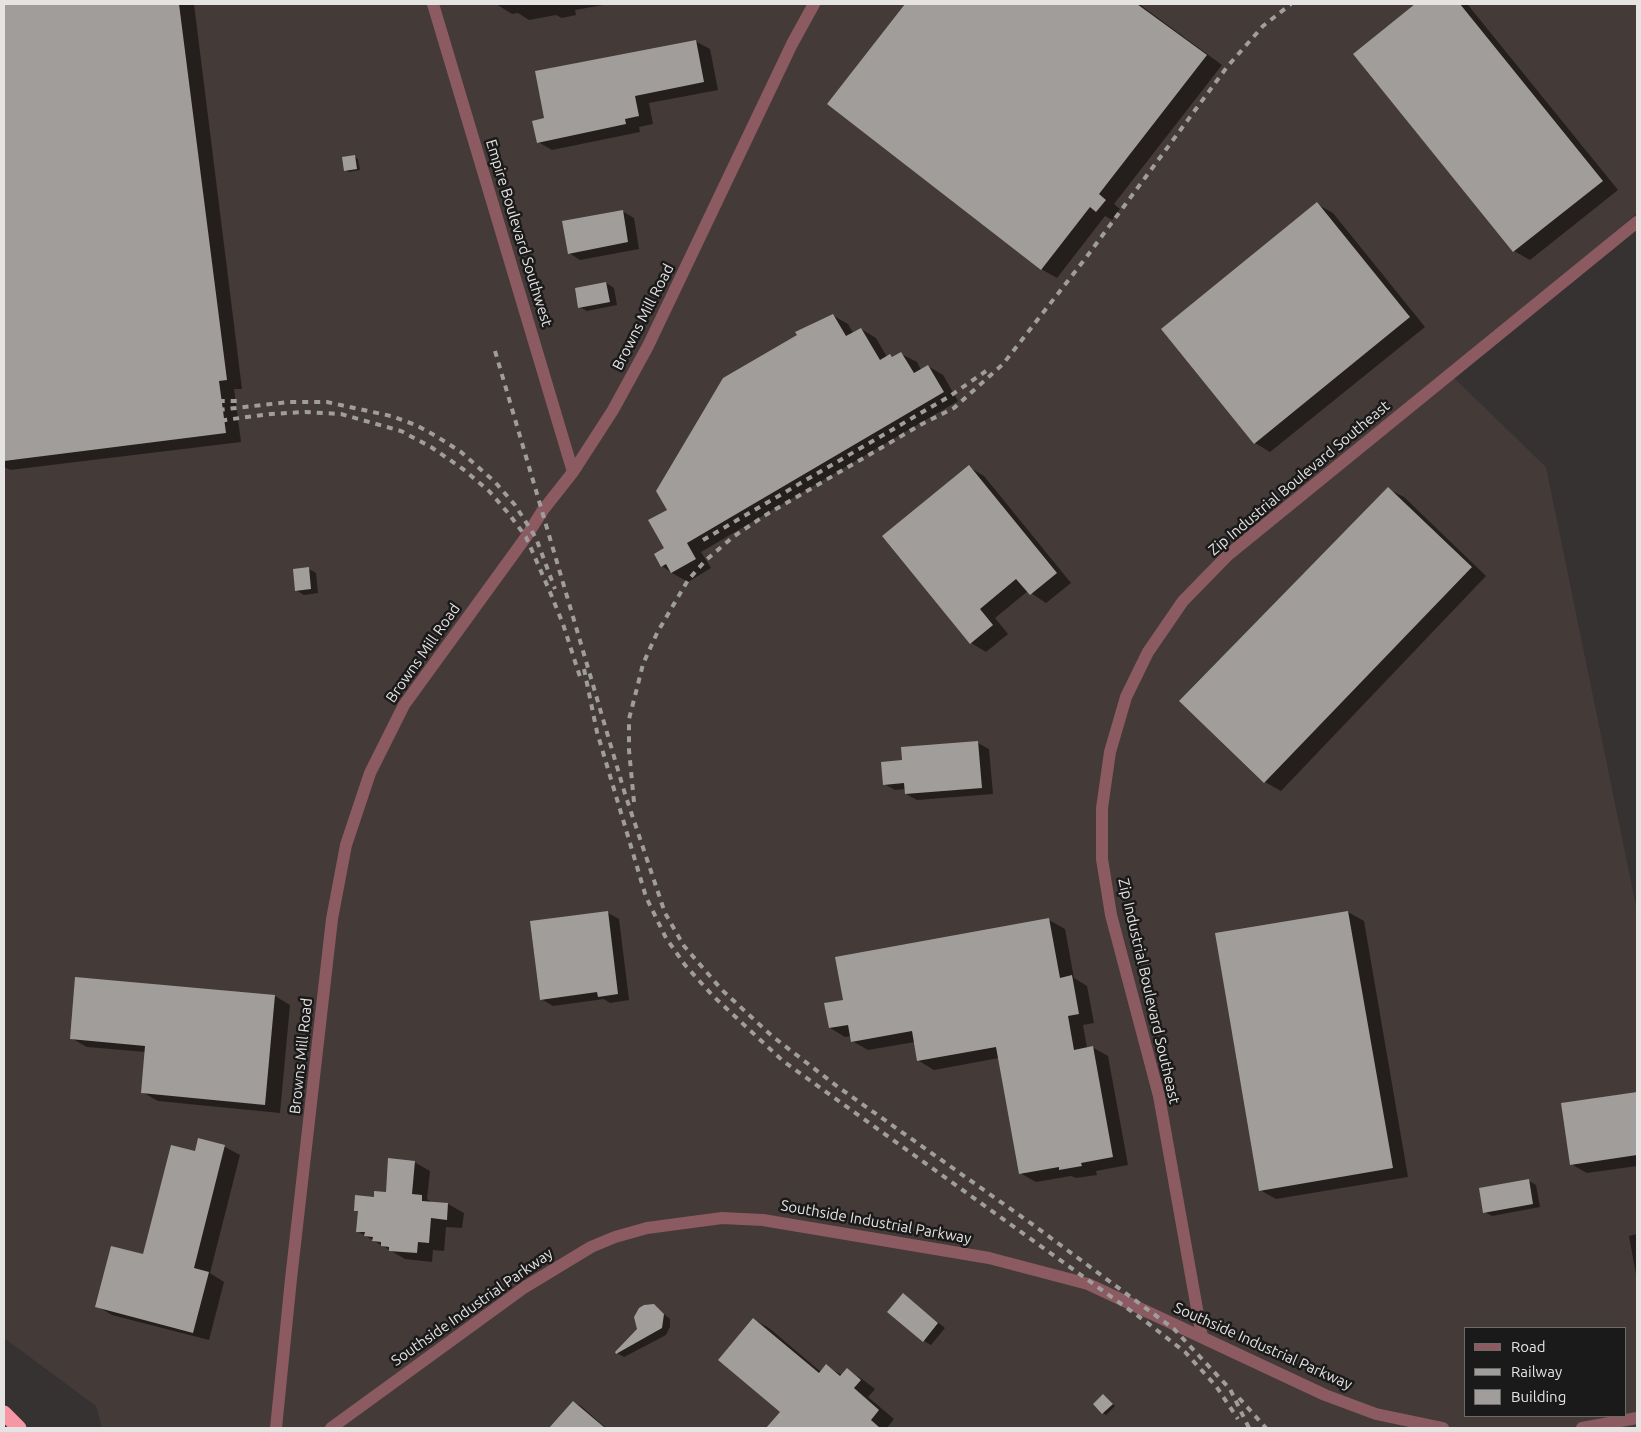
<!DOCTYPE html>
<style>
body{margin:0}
#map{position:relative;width:1641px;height:1432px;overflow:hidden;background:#353231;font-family:Ubuntu,sans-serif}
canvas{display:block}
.frame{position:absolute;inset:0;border:5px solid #e6e4e3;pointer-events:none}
.legend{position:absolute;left:1464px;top:1327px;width:162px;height:90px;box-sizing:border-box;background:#1b1a1a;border:1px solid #6c6b6a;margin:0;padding:6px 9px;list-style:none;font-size:15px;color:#e6e4e3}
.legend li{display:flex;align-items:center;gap:10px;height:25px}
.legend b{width:25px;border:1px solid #6c6b6a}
</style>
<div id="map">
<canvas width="1641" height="1432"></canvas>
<div class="frame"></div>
<ul class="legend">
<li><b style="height:6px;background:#8c5a61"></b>Road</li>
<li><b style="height:6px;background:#a09e9d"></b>Railway</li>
<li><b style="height:14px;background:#a09d9b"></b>Building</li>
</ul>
</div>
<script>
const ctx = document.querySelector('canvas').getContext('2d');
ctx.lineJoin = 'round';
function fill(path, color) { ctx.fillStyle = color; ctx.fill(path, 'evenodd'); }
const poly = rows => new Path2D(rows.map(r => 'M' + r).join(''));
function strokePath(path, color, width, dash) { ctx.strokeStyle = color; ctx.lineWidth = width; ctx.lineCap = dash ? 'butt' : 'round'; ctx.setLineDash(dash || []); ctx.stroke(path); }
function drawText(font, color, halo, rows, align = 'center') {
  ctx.font = font + ' Ubuntu,sans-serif'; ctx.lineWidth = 5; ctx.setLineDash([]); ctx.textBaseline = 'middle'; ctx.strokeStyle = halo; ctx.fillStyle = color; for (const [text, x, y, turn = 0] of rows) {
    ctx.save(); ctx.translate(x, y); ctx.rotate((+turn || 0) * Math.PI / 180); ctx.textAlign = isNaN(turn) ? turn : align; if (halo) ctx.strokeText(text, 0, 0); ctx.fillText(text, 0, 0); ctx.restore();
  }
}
fill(poly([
 [4,4,1637,4,1637,213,1450,374,1546,467,1637,911,1637,1428,102,1428,96,1406,4,1338],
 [1465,1328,1625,1328,1625,1416,1465,1416]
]), '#443a38');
fill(poly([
 [4,4,194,4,242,389,234,389,241,442,10,470,4,467],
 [496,4,609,4,575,10,576,15,562,18,556,15,529,20,518,13,512,14],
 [906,4,1139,4,1222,65,1114,204,1120,209,1112,220,1105,216,1057,278,1041,269,829,104],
 [1417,4,1468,5,1618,190,1530,260,1514,251,1355,54],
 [695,41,710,49,718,90,649,103,653,124,639,127,640,132,552,150,538,142,546,119],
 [355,157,358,159,360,170,349,172,345,170],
 [1317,204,1333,213,1425,327,1270,452,1255,443],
 [622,211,634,218,639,249,580,260,569,253],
 [606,283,614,288,617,305,587,311,580,307],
 [832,315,848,324,853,333,861,329,876,338,887,357,890,355,894,358,901,354,917,362,921,370,928,366,943,375,958,401,701,552,711,568,688,582,672,573,662,566,666,549,668,510],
 [969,467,984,476,1071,583,1046,603,1028,591,995,618,1008,634,986,652,971,643],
 [1388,489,1404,497,1486,576,1281,791,1265,782],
 [309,569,316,573,318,593,304,595,296,590],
 [978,743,989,749,993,794,917,800,906,794,906,789,895,790,884,784,903,761],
 [1348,912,1364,921,1408,1177,1276,1199,1260,1190],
 [608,913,619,919,629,1000,610,1003,604,999,553,1006,541,999],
 [1049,920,1065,929,1074,978,1087,986,1094,1023,1083,1025,1087,1048,1092,1047,1108,1056,1128,1165,1096,1171,1097,1175,1076,1178,1071,1176,1036,1182,1020,1173,999,1058,934,1070,919,1061,915,1042,868,1050,852,1041,851,1036,845,1037,830,1028,844,1001],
 [275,996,290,1005,280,1113,158,1101,142,1092,146,1052,87,1047,71,1038],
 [1637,1093,1637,1166,1587,1173,1571,1164,1563,1104],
 [199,1140,225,1147,240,1155,210,1273,224,1282,209,1340,112,1315,97,1306,144,1255,196,1153],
 [414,1162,430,1171,427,1199,433,1203,448,1204,464,1213,462,1228,446,1227,444,1251,433,1250,432,1262,405,1259,357,1231,359,1212,355,1210,387,1193],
 [1529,1181,1536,1185,1540,1207,1492,1216,1485,1212],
 [1637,1234,1637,1280,1629,1236],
 [903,1295,945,1328,931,1345,924,1341],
 [654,1306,670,1319,670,1327,666,1335,624,1357,617,1353,638,1329],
 [753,1319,769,1328,821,1372,826,1366,842,1375,847,1370,862,1379,875,1389,868,1397,894,1419,887,1428,768,1428,781,1412],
 [1104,1396,1115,1406,1106,1415,1103,1413],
 [573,1402,581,1406,606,1428,551,1428]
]), '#0007');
fill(poly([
 [4,4,179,4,227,380,219,381,226,433,4,461],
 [905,4,1137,4,1207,55,1099,194,1106,200,1096,212,1090,207,1041,270,827,104],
 [1415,4,1460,4,1603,181,1513,252,1353,54],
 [696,40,704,82,635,96,639,116,625,119,626,124,537,143,532,121,544,118,535,71],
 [355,155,357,169,344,171,342,157],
 [1317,202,1410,317,1254,444,1161,329],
 [623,210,628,242,568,254,562,221],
 [606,282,610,302,578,308,575,288],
 [833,314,846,336,861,328,880,360,890,354,892,357,901,352,914,373,928,365,944,392,687,543,696,559,671,573,666,564,661,567,654,554,664,548,648,520,667,510,656,491,723,378,797,335,795,332],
 [969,465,1057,573,1030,595,1016,579,980,609,993,625,970,644,882,536],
 [1388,487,1472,567,1264,783,1179,701],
 [309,567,311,589,295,591,293,569],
 [978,741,982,788,905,794,904,783,883,785,881,762,902,760,901,747],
 [608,911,618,994,598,997,597,992,540,1000,530,921],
 [1348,911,1393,1168,1259,1191,1215,933],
 [1049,918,1060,978,1072,975,1079,1014,1068,1016,1074,1050,1093,1046,1113,1157,1081,1163,1082,1166,1059,1170,1059,1167,1019,1174,996,1047,917,1061,912,1031,851,1042,848,1025,829,1028,824,1003,843,1000,835,957],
 [75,977,275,995,265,1105,141,1093,145,1046,70,1039],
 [1637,1092,1637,1155,1570,1165,1561,1103],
 [198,1138,225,1145,194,1268,209,1272,193,1333,95,1307,111,1246,143,1254,171,1145,195,1151],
 [388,1158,415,1161,412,1194,422,1195,422,1201,448,1203,447,1220,431,1218,429,1243,418,1242,417,1253,389,1251,389,1247,381,1246,381,1242,372,1241,373,1237,364,1236,365,1232,356,1232,358,1211,354,1211,355,1195,374,1197,374,1191,386,1192],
 [1529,1179,1533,1204,1483,1213,1479,1188],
 [903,1293,938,1323,923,1342,887,1312],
 [654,1304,664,1314,662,1328,616,1354,615,1352,637,1329,634,1317,639,1308,644,1305],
 [753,1318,819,1373,826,1364,840,1376,847,1368,861,1380,854,1388,879,1410,871,1420,880,1428,766,1428,780,1412,718,1360],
 [1103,1394,1113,1404,1102,1414,1093,1404],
 [573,1401,605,1428,549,1428]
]), '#a09d9b');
strokePath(poly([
 [1202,1337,1159,1096,1111,915,1102,859,1102,808,1110,752,1126,697,1148,652,1183,601,1228,555,1637,222]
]), '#8c5a61', 12);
strokePath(poly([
 [433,4,573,472],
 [276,1428,291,1279,332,919,346,845,370,773,404,705,526,537,543,510,573,472,613,410,648,346,792,44,814,4],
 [331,1428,525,1287,591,1247,615,1237,647,1228,722,1218,763,1220,989,1258,1088,1284,1325,1395,1376,1414,1443,1428],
 [1582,1428,1637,1418]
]), '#8c5a61', 12);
strokePath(poly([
 [4,1413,19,1428]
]), '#f796a4', 15);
strokePath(poly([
 [495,351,625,794,665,913,684,946,722,990,772,1036,838,1087,1032,1224,1174,1329,1230,1389,1249,1428],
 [4,424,209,401,239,401],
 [4,434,289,402,327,402,391,416,416,425,436,436,461,452,495,482,515,505,536,538,555,589],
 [7,448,271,414,305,412,341,414,401,431,431,447,463,469,489,491,509,514,526,537,550,592,563,624,581,680],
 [703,540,950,396,986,371],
 [584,669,597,732,646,897,666,938,685,965,713,996,783,1061,1145,1321,1185,1352,1216,1386,1238,1419],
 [634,802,629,750,629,719,636,692,643,664,657,633,688,580,706,560,733,537,764,516,922,424,954,408,1003,364,1085,259,1227,67,1263,26,1291,4],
 [1239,1398,1266,1428]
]), '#a09e9d', 4, [6, 6]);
drawText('15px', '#e6e4e3', '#1b1a1a', [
 ["Empire Boulevard Southwest",519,233,73],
 ["Browns Mill Road",643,317,-63],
 ["Zip Industrial Boulevard Southeast",1299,478,-40],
 ["Browns Mill Road",423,653,-55],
 ["Zip Industrial Boulevard Southeast",1149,991,77],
 ["Browns Mill Road",301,1056,-84],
 ["Southside Industrial Parkway",876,1222,10],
 ["Southside Industrial Parkway",472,1307,-35],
 ["Southside Industrial Parkway",1263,1346,24]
]);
</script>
